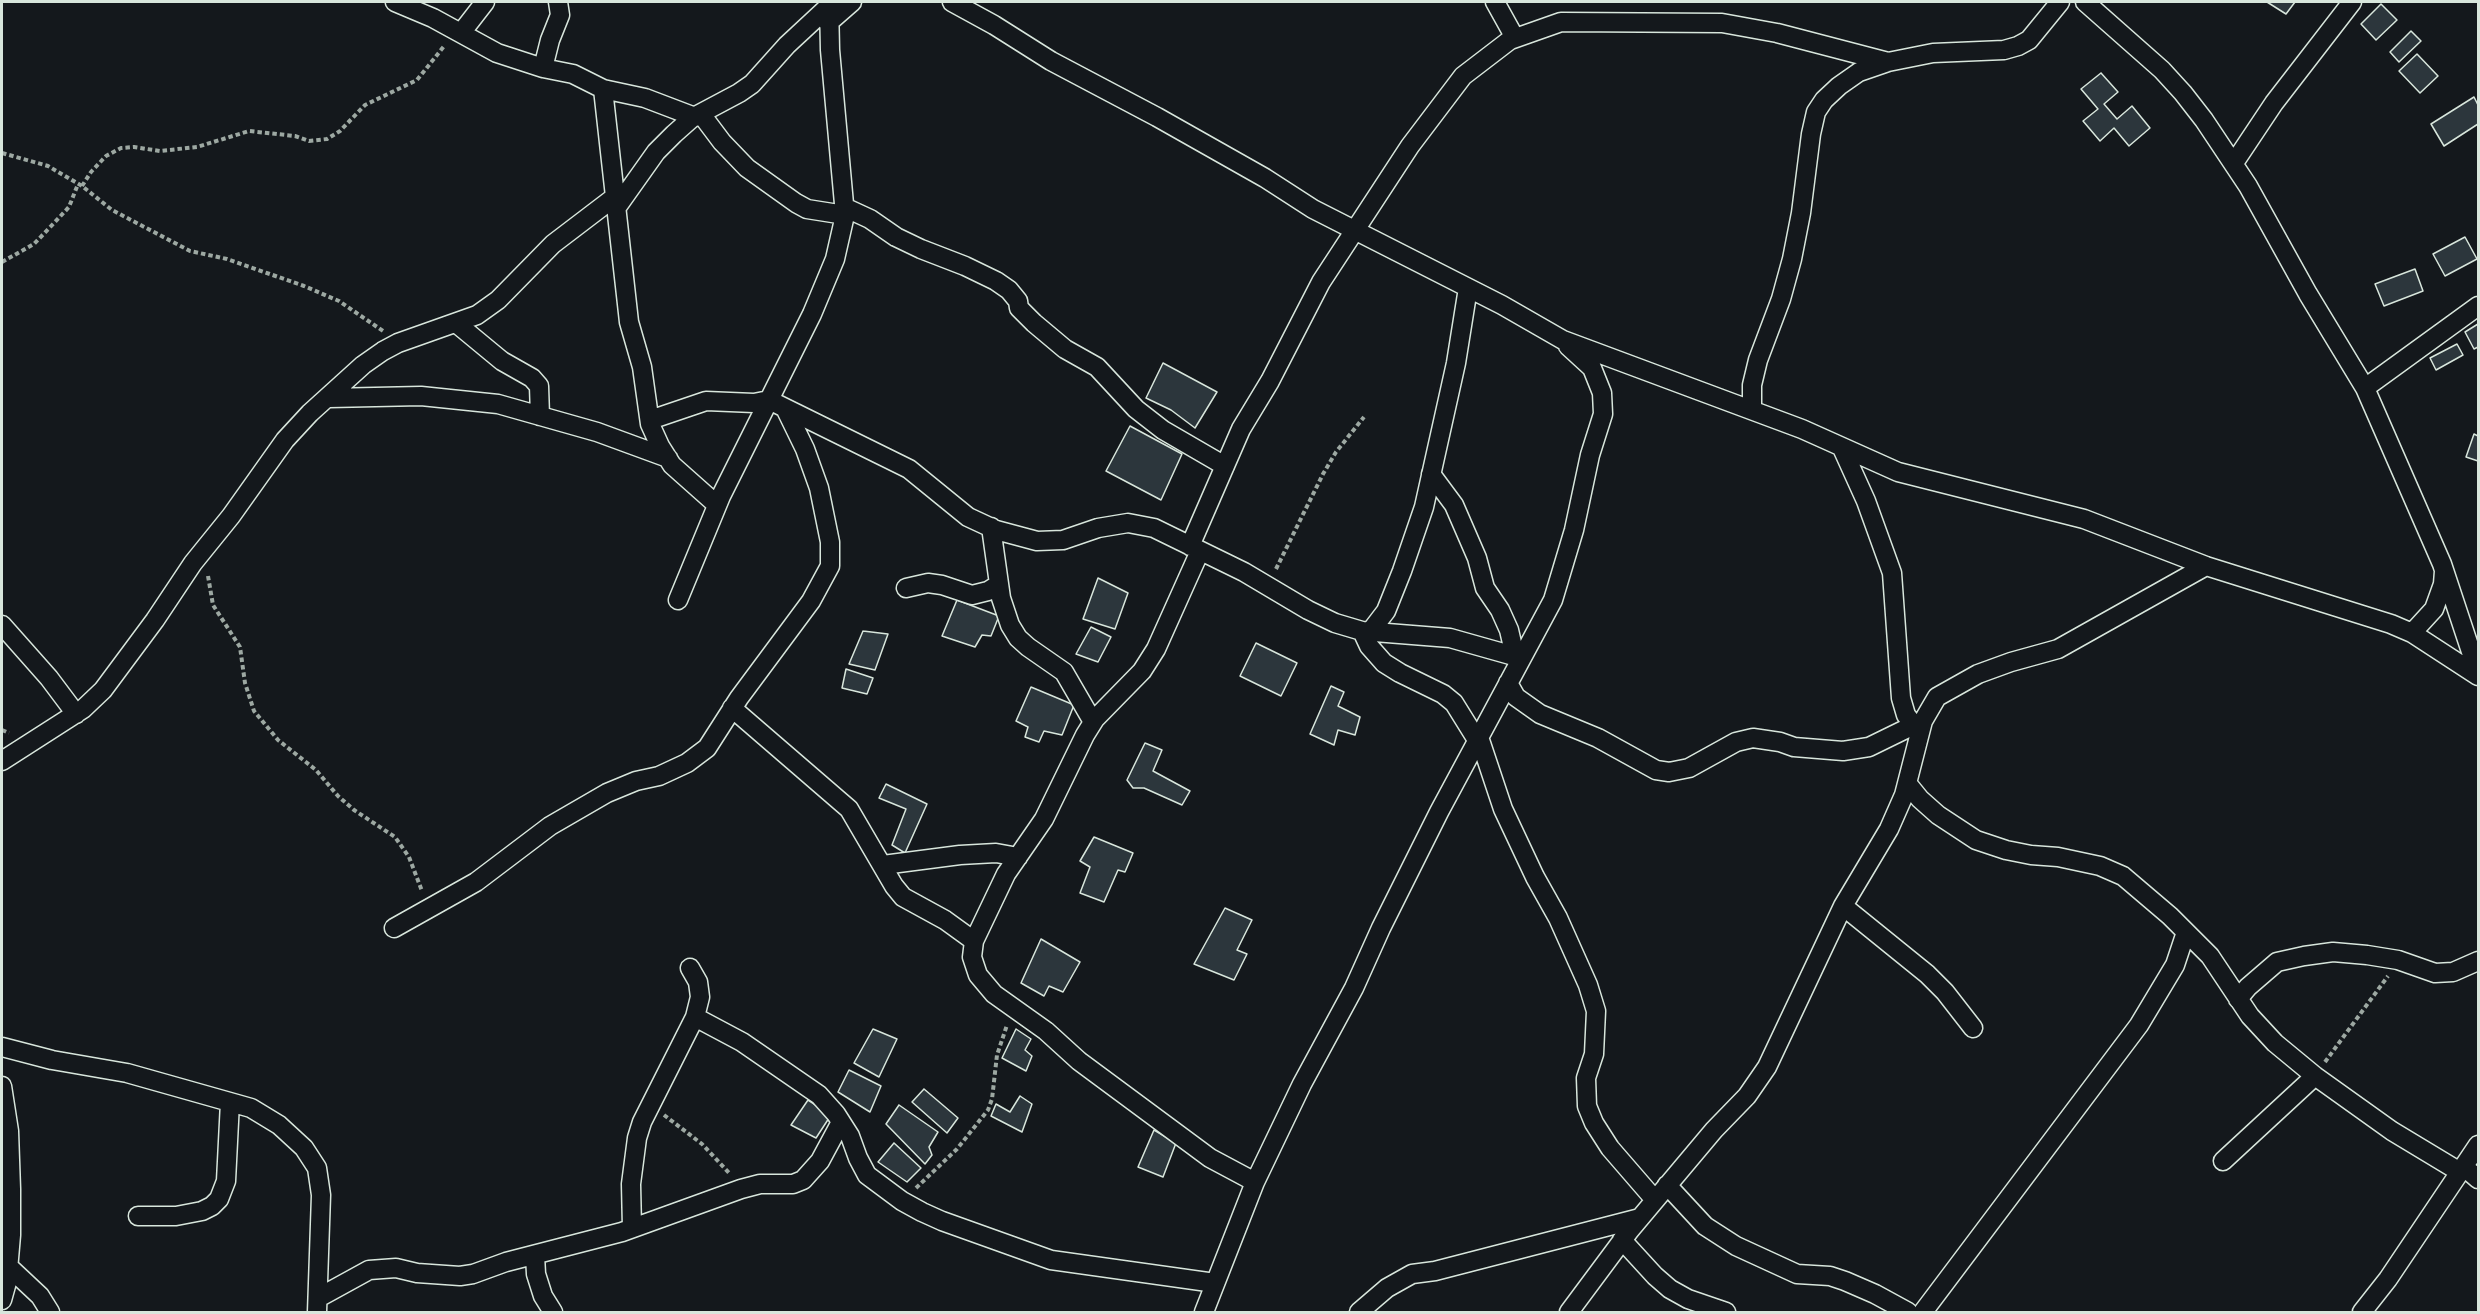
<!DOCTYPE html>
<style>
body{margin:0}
#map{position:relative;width:2480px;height:1314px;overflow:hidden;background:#14181c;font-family:Raleway,sans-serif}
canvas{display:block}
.frame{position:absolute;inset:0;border:3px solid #d8e6dc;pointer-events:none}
</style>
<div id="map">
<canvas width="2480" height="1314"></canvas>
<div class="frame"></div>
</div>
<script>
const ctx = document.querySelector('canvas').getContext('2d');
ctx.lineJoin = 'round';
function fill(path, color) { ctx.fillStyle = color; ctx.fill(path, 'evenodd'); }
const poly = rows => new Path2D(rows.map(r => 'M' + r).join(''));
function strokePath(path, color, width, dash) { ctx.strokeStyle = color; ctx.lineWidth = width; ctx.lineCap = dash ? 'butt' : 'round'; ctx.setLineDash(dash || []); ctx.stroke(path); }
const building = poly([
 [2267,2,2295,2,2286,14,2267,2],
 [2381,4,2397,20,2376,40,2361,24,2381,4],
 [2411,31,2421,41,2399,62,2390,52,2411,31],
 [2417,54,2438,76,2420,93,2399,71,2417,54],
 [2101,73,2118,92,2104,104,2117,119,2132,106,2150,128,2129,146,2114,128,2100,141,2083,121,2098,109,2081,89,2101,73],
 [2474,97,2478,105,2478,124,2444,146,2431,124,2474,97],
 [2465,237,2477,259,2445,276,2433,254,2465,237],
 [2415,269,2423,291,2384,306,2375,284,2415,269],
 [2478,324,2478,347,2474,349,2465,332,2478,324],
 [2457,344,2463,355,2436,370,2430,358,2457,344],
 [1163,363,1217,392,1195,428,1171,410,1146,398,1163,363],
 [1130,426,1182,454,1161,500,1106,471,1130,426],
 [2474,434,2478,436,2478,461,2466,457,2474,434],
 [1098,578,1128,593,1115,629,1083,619,1098,578],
 [957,600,999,616,991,636,982,635,975,647,942,636,957,600],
 [1091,627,1111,637,1098,662,1076,654,1091,627],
 [863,631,888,634,875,670,849,664,863,631],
 [1256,643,1297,663,1281,696,1240,676,1256,643],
 [846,669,873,678,867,694,842,688,846,669],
 [1331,686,1344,692,1338,706,1360,717,1355,735,1338,730,1334,745,1310,734,1331,686],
 [1031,687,1074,705,1062,735,1044,731,1039,742,1025,737,1028,727,1016,721,1031,687],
 [1145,743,1162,750,1153,771,1190,791,1182,805,1144,788,1133,788,1127,780,1145,743],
 [886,784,927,804,905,853,892,845,906,809,879,798,886,784],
 [1094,837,1133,853,1125,872,1118,870,1104,902,1080,893,1090,867,1080,861,1094,837],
 [1225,908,1252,920,1237,950,1247,954,1234,980,1194,964,1225,908],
 [1041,939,1080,962,1063,992,1049,986,1044,996,1021,983,1041,939],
 [873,1029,897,1039,879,1077,854,1063,873,1029],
 [1016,1029,1031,1039,1025,1050,1032,1056,1026,1071,1002,1058,1016,1029],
 [849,1070,881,1086,870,1112,838,1092,849,1070],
 [924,1089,958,1118,947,1133,912,1102,924,1089],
 [1020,1096,1032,1104,1022,1132,991,1116,996,1104,1010,1112,1020,1096],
 [808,1100,831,1115,816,1138,791,1125,808,1100],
 [899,1105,938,1132,929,1147,932,1155,925,1164,886,1124,899,1105],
 [1154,1130,1176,1143,1163,1177,1138,1167,1154,1130],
 [894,1143,921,1168,907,1182,878,1162,894,1143]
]);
fill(building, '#2c363c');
strokePath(building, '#d8e6dc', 1.5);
const minor = poly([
 [395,2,433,18,497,53,543,68],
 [558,2,560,15,550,40,543,68,573,74,603,89,629,322,642,367,650,424,660,446,672,465,717,505],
 [952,2,994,25,1051,61,1157,117,1265,178,1313,209,1502,305,1563,340,1802,429,1898,472,2084,519,2206,566,2391,624,2412,633,2478,676],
 [1495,2,1515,38],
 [2085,2,2162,70,2183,93,2204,120,2248,186,2308,294,2365,388,2442,564,2478,673],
 [828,23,852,2],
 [461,33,485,2],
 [603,89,645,98,695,117],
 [701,114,722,142,747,168,796,203,807,209,845,215],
 [2234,163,2274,103,2352,2],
 [617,207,656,152,674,134,692,118,739,93,752,84,787,45,829,6],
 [844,207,870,219,896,237,921,249,965,266,996,281,1009,290,1018,301,1019,308,1034,323,1065,349,1097,367,1136,409,1163,430,1225,466],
 [456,323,502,361,532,378,539,386,540,416],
 [2365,388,2478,306],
 [329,398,421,396,498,404,597,432,668,458],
 [1752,410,1752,385,1758,360,1781,299,1792,259,1801,213,1811,134,1816,112,1824,100,1839,86,1859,72,1888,62,1933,53,2004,50,2018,46,2029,40,2060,2],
 [650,420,706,401,754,403,769,400,909,469,968,517,996,530,1037,541,1063,540,1098,528,1128,523,1154,528,1244,572,1308,610,1335,623,1362,631,1450,638,1521,658],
 [1842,448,1866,501,1892,573,1901,698,1906,715,1920,733],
 [1431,474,1454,505,1477,558,1485,588,1500,610,1509,630,1515,656],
 [991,527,1001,598,1010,625,1018,638,1028,647,1064,672,1093,722],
 [1190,546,1241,429,1270,381,1321,282,1410,146,1463,76,1510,40,1561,22,1722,23,1777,33,1888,62],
 [1200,551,1156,649,1142,671,1095,719,1085,735,1044,819,1006,874,974,941,972,957,978,975,994,994,1046,1031,1079,1061,1210,1158,1255,1182],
 [906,588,928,583,942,585,972,595,988,591,999,584],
 [678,600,721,496,812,314,835,259,845,215,830,50,829,2],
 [2,625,49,678,76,714],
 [1362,631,1369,646,1384,663,1400,673,1443,694,1454,703,1477,740],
 [1370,632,1386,611,1402,571,1424,507,1456,363,1468,288],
 [2412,633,2434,609,2443,584,2444,571],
 [1508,683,1516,697,1540,714,1598,738,1656,770,1669,772,1689,768,1736,742,1753,738,1780,742,1794,747,1843,751,1869,747,1914,725],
 [732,708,849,809,894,886,903,897,945,920,974,941],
 [1479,737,1503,809,1535,877,1558,918,1588,985,1596,1011,1594,1054,1586,1078,1587,1106,1594,1123,1610,1148,1655,1200],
 [2,761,83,709,103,690,155,620,193,563,231,516,285,440,310,413,363,365,383,351,398,343,477,315,498,300,553,244,616,196],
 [1907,783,1920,799,1938,815,1976,840,2006,850,2031,855,2058,857,2100,866,2123,876,2170,916,2210,956,2250,1016,2275,1043,2315,1076,2392,1131,2460,1172],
 [883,865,960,855,996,853,1018,857],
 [1843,906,1927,974,1945,992,1973,1028],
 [394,928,476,882,550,826,607,793,636,781,659,776,687,763,707,748,739,698,811,601,830,566,830,542,819,488,805,449,785,408],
 [2238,999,2248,987,2277,962,2304,956,2333,952,2367,955,2398,960,2435,973,2453,972,2478,961],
 [695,1017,742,1042,819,1095,836,1114,850,1136,858,1158,867,1175,902,1201,922,1212,942,1221,1051,1260,1215,1283],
 [2,1047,52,1060,127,1073,251,1108,279,1125,304,1148,317,1168,321,1195,317,1312],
 [2,1086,9,1131,11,1189,11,1235,7,1282,2,1300],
 [2223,1161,2315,1076],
 [2464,1167,2478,1179],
 [1667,1185,1705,1226,1736,1246,1797,1274,1830,1276,1845,1281,1875,1294,1908,1312],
 [138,1216,176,1216,202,1211,212,1206,219,1199,226,1181,230,1102],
 [632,1228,631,1184,637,1138,642,1122,695,1017,700,997,698,982,690,968],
 [1622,1240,1655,1276,1670,1289,1688,1299,1726,1312],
 [535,1255,536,1274,543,1296,553,1312],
 [8,1266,40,1296,50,1312],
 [318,1298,369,1270,396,1268,417,1273,460,1276,473,1274,506,1262,622,1232,741,1189,760,1184,793,1184,803,1180,820,1161,841,1122],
 [1204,1312,1255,1182,1302,1084,1354,988,1381,928,1439,812,1553,600,1574,530,1590,455,1603,414,1602,393,1592,368,1568,346],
 [1359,1312,1387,1288,1412,1274,1435,1271,1640,1218],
 [1569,1312,1630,1230,1714,1130,1747,1096,1767,1067,1843,906,1889,829,1904,795,1923,721,1937,697,1978,674,2011,662,2058,649,2206,566],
 [1923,1312,2139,1025,2175,965,2186,932],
 [2362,1312,2388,1279,2478,1145]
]);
strokePath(minor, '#d8e6dc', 21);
strokePath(poly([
 [2,153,48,166,82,186,112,210,190,251,227,259,304,286,339,301,383,331],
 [82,186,91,172,106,156,121,148,134,147,160,151,197,147,249,131,295,136,309,141,327,139,340,131,365,105,417,80,445,45],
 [2,262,34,244,55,222,69,207,78,184],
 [1276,569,1323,474,1336,452,1364,417],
 [208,576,213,605,240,647,245,683,254,711,278,740,316,770,338,796,354,810,395,837,409,857,422,891],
 [2,730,9,733],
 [2325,1062,2388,976],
 [664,1115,702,1144,730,1174],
 [916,1188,957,1149,988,1110,992,1099,997,1055,1007,1025]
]), '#9da8a2', 4, [4.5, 3]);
strokePath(minor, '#14181c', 18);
</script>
